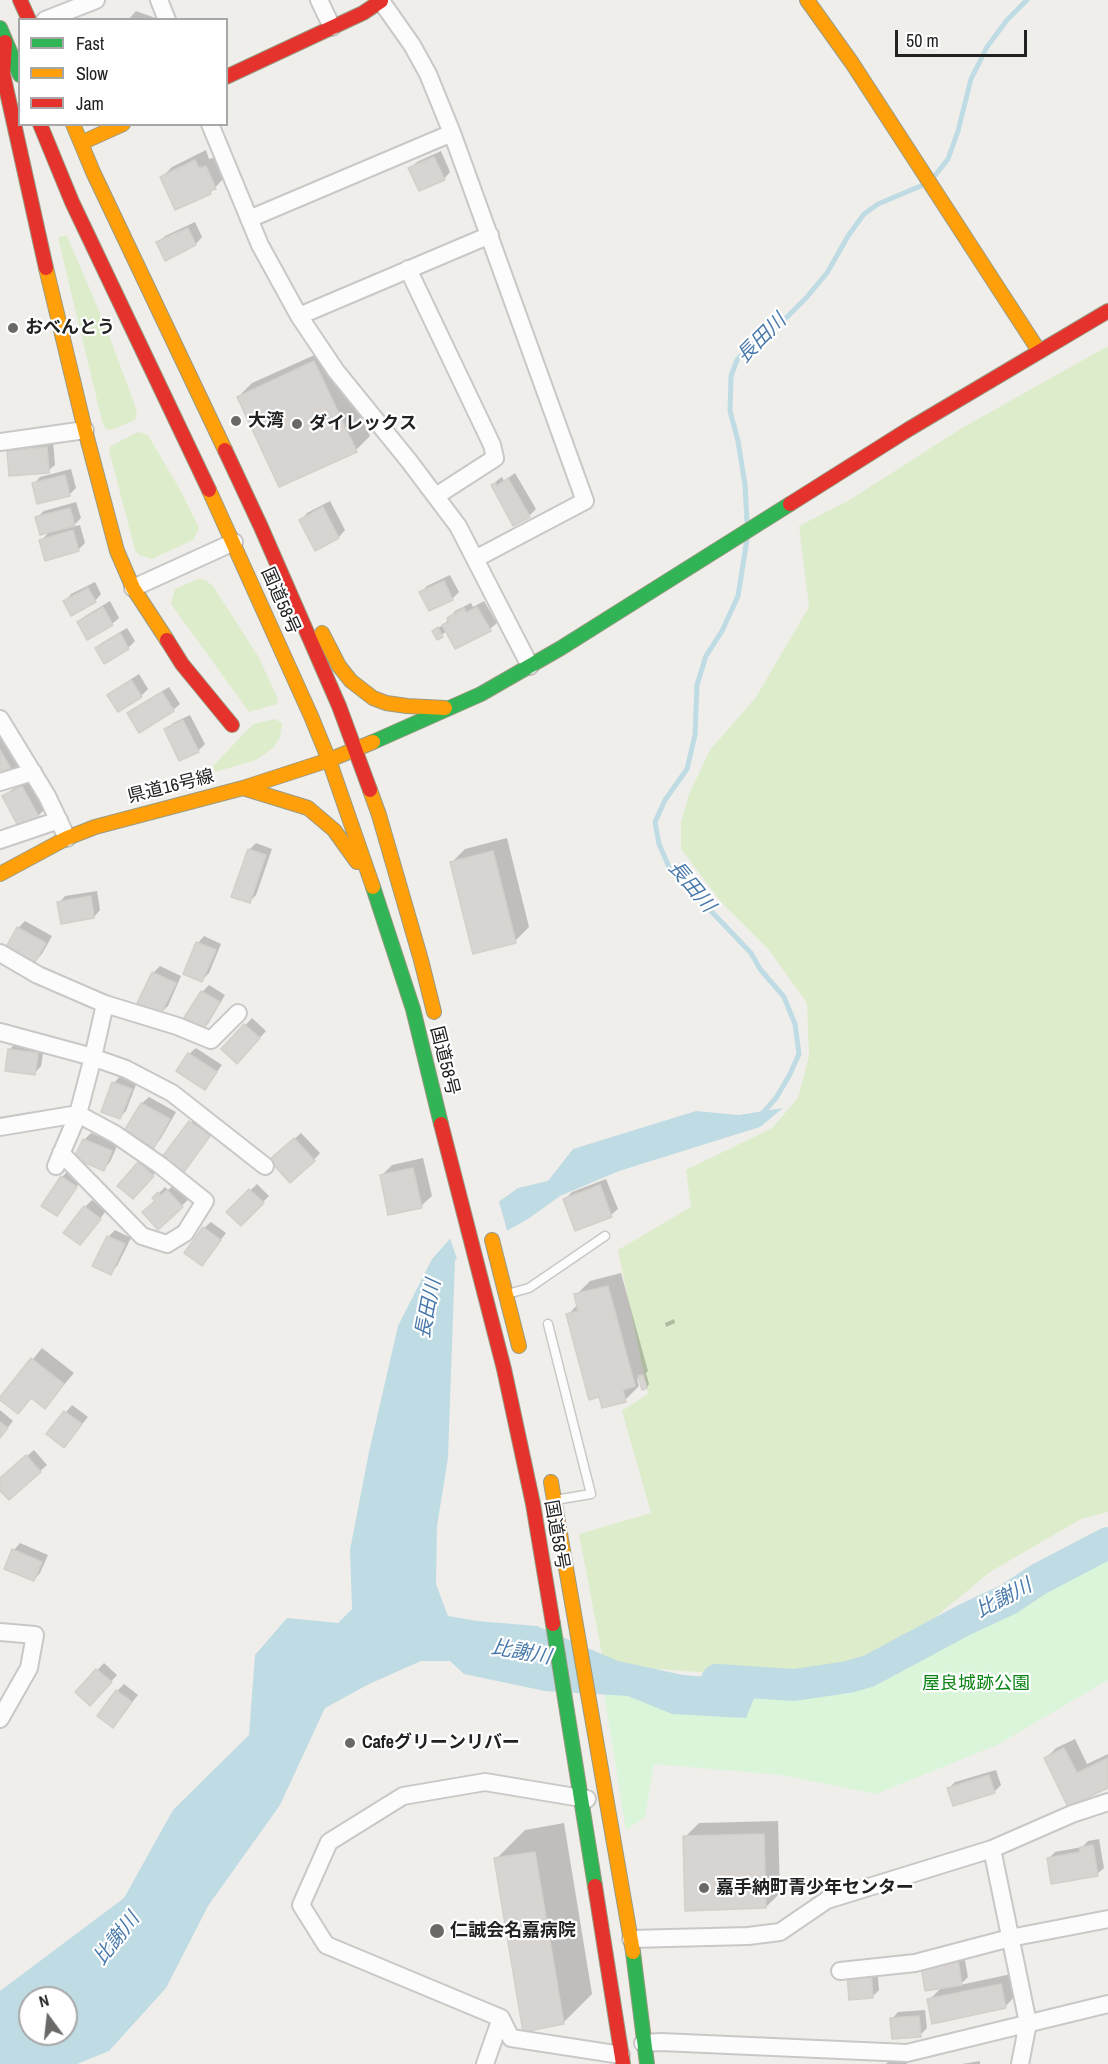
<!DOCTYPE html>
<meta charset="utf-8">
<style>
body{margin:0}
#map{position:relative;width:1108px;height:2064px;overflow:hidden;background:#f0eeeb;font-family:"Archivo Narrow",sans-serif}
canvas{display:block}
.legend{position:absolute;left:18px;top:18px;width:210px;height:108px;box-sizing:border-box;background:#fff;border:2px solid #a7a7a7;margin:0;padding:8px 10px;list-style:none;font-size:18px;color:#222}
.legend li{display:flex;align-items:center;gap:12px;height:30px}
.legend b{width:30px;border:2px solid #a7a7a7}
.north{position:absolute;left:18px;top:1986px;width:60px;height:60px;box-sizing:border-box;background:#fff;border:2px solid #a7a7a7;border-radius:50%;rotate:345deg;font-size:16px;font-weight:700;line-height:24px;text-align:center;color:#222}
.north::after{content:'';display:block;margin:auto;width:21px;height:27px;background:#6a6968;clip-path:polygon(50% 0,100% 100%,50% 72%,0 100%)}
.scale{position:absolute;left:895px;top:30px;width:132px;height:27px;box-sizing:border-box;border:3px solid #222;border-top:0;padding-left:8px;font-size:18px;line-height:21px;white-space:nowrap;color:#222;-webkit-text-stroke:4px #fff;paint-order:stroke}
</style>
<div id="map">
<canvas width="1108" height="2064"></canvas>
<ul class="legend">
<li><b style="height:8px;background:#30b455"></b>Fast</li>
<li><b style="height:8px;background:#ff9f0a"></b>Slow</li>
<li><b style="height:8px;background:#e5322d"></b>Jam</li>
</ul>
<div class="north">N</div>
<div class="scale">50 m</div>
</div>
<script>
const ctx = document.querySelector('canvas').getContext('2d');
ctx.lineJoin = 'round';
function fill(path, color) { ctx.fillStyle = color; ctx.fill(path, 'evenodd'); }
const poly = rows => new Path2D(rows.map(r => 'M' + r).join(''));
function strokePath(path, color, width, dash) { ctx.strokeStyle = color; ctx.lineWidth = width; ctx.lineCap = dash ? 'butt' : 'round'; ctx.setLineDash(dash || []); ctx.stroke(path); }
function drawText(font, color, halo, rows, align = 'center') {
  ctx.font = font + ' "Archivo Narrow","Noto Sans JP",sans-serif'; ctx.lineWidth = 4.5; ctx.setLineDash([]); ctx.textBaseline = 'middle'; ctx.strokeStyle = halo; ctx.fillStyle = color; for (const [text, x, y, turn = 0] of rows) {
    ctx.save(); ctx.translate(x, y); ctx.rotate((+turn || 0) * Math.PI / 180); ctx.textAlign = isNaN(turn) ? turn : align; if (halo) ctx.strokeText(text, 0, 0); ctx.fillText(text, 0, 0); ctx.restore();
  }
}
fill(poly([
 [62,236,67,236,106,327,137,411,135,420,111,430,106,429,103,425,58,238],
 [1108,346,1108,1512,1081,1519,990,1572,927,1624,865,1667,778,1678,604,1665,579,1534,651,1513,622,1411,648,1394,618,1250,691,1207,686,1170,772,1128,798,1098,809,1056,807,1003,769,950,721,902,681,849,681,822,689,794,710,750,756,697,809,607,799,526,848,501,962,428],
 [138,432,148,435,182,493,199,528,193,540,152,559,139,555,135,550,109,450,111,446],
 [198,579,205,580,213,586,258,656,278,699,277,704,249,712,171,604,175,589],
 [275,719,282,723,280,738,273,748,256,760,215,772,213,766,253,724]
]), '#ddeccb');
fill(poly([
 [1108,1545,1108,1680,997,1745,876,1794,781,1775,654,1764,645,1817,626,1830,600,1669,783,1685,869,1671,1039,1579]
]), '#daf5da');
fill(poly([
 [783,1108,760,1127,619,1171,560,1196,528,1219,455,1260,448,1458,437,1526,436,1584,448,1616,477,1621,537,1626,618,1661,683,1675,761,1681,746,1718,672,1714,628,1696,545,1691,464,1674,450,1661,421,1661,369,1684,325,1708,280,1805,208,1906,166,1988,109,2051,77,2064,0,2064,0,1991,124,1898,173,1810,249,1735,255,1655,287,1618,338,1623,352,1609,350,1550,369,1452,398,1326,432,1259,456,1232,518,1188,548,1181,573,1149,696,1111,739,1115],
 [30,1998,66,1998,66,2034,30,2034]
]), '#bfdbe3');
fill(poly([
 [498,1198,508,1234,458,1262,449,1235]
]), '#f0eeeb');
fill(poly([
 [136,11,158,19,158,20,128,20],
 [206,150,209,159,216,157,225,177,210,193,162,177,172,167],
 [441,151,450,172,444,179,410,168,417,162],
 [195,222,202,237,196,244,158,243,165,236],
 [328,349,370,436,356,450,238,397,252,383],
 [53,441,55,465,48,471,9,451,15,445],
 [71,469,76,488,70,494,34,484,40,477],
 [515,473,536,509,530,515,513,524,492,485,499,479,502,477,504,481],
 [330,501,345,530,339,537,316,549,301,520,307,513],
 [76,502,81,518,72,527,80,525,85,543,78,550,41,541,50,531,37,517,44,511],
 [450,575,459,592,452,599,421,592,427,586],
 [95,582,101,594,95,601,65,601,71,594],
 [110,601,119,618,112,624,79,622,85,616],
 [484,601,497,623,490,629,455,647,447,631,437,638,437,628,442,626,442,627,455,611,471,603,473,607],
 [127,628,135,641,128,648,96,648,103,642],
 [139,674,148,689,141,696,118,710,109,695,116,689],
 [169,687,180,704,173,710,129,714,136,707],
 [190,715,205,744,198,751,166,730,173,723],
 [0,732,17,761,18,767,11,774,0,775],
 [29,780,45,809,38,816,20,826,4,797,11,790],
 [507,838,529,927,515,941,451,863,465,849],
 [256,843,272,849,256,895,249,902,249,850],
 [97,891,100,910,94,917,59,903,65,896],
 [25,921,52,936,42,954,35,961,18,928],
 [204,936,221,944,209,973,202,980,198,943],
 [160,966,181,976,168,1006,161,1012,153,973],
 [209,985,225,995,208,1024,201,1031,184,1020,202,992],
 [252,1018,266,1031,244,1055,223,1049],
 [16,1043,44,1047,41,1066,35,1073,9,1050],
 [196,1048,222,1065,205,1088,189,1054],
 [120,1076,137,1082,126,1111,120,1117,114,1083],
 [149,1097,176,1112,160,1140,153,1146,126,1131,142,1103],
 [197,1115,216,1129,184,1170,164,1157],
 [91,1133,118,1144,110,1162,104,1169,84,1140],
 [301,1133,320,1153,314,1160,278,1154],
 [146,1156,159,1168,139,1191,119,1185],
 [423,1158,432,1196,421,1206,381,1176,392,1165],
 [69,1170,82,1179,57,1214,62,1177],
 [606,1179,618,1209,611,1215,565,1199,572,1192],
 [175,1184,189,1199,158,1228,157,1200,154,1198,165,1187,168,1190],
 [257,1184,269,1196,241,1224,228,1212],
 [92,1200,106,1211,86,1237,85,1207],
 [211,1222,226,1233,208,1257,204,1228],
 [115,1230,131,1238,117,1266,110,1273,108,1237],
 [621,1273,648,1371,646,1373,649,1384,647,1387,640,1378,637,1379,639,1386,625,1400,568,1315,578,1304,576,1295,590,1281],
 [674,1319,675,1323,666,1327,665,1323],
 [42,1348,74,1373,45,1407,32,1397,18,1412,1,1398],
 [72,1405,88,1417,64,1446,48,1434],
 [0,1410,13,1421,0,1437],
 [34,1450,47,1465,9,1498,0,1488,0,1479],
 [20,1543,48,1555,40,1573,34,1580,14,1550],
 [104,1663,117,1675,90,1704,77,1692],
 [124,1684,138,1695,113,1726,117,1691],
 [1075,1739,1087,1764,1108,1754,1108,1786,1069,1805,1046,1758,1056,1748],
 [996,1770,1001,1785,994,1792,949,1788,955,1782],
 [778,1821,780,1893,766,1907,685,1837,699,1823],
 [564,1823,592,1994,563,2023,496,1859,525,1830],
 [1099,1839,1104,1868,1097,1874,1049,1858,1055,1852,1082,1847,1088,1841],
 [964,1955,968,1977,960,1985,1011,1974,1015,1996,1005,2007,929,2000,942,1987,923,1968],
 [877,1966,879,1990,872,1997,855,1967],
 [925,2010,927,2028,920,2035,892,2019,898,2012],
 [980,2061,980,2064,962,2064],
 [888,2062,907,2062,907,2064,886,2064]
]), '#0003');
strokePath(poly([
 [933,178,948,159,958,131,971,79,987,47,1007,20,1027,0],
 [747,521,745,485,738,441,730,411,731,376,737,360,746,350,785,319,806,298,827,273,848,236,864,214,878,204,923,185],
 [747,539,738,596,722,631,706,656,697,685,695,735,687,769,665,800,655,822,659,844,669,867,751,953,760,969,784,997,795,1024,799,1054,789,1076,776,1098,761,1115]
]), '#bfdbe3', 5);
strokePath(poly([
 [717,1680,794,1685,848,1677,869,1671,964,1620,1009,1599,1039,1579,1108,1543]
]), '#bfdbe3', 32);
const building = poly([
 [434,157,445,180,419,191,408,168,434,157],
 [195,160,199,168,206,166,216,189,209,191,211,194,175,210,160,177,195,160],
 [188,228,196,245,165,261,156,242,188,228],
 [314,361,357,452,279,487,237,397,314,361],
 [47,447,49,473,9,476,7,451,47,447],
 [65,475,70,496,37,504,32,483,65,475],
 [508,478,530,517,513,526,491,485,495,483,497,486,508,478],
 [323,507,339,538,315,551,299,520,323,507],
 [70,508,75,526,40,535,35,517,70,508],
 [73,530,79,551,45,561,39,540,73,530],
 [444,581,453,600,429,611,419,592,444,581],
 [88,588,96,602,71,616,63,601,88,588],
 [103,607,113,625,87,640,77,622,103,607],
 [477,607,491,631,455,649,442,625,449,622,447,618,464,608,466,613,477,607],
 [438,627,443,637,437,640,432,631,438,627],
 [120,633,129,649,104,664,95,648,120,633],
 [131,680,142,697,118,712,107,695,131,680],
 [162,692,174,711,139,733,127,713,162,692],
 [183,720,199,752,179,761,164,729,183,720],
 [0,750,11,769,12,775,0,777,0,750],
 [22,786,39,817,19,828,2,796,22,786],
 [248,849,266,855,250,903,231,897,248,849],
 [493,851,516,943,473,954,450,862,493,851],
 [91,896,94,918,61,924,57,902,91,896],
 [17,927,46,943,35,962,6,947,17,927],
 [196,942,216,950,202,982,183,974,196,942],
 [152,972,176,983,161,1014,137,1003,152,972],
 [201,991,220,1002,201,1033,182,1021,201,991],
 [244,1024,260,1038,237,1064,221,1049,244,1024],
 [8,1049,38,1053,35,1075,5,1071,8,1049],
 [188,1053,217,1072,205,1090,176,1071,188,1053],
 [112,1082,132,1089,120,1119,101,1112,112,1082],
 [141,1103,170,1119,154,1148,124,1131,141,1103],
 [189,1121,210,1136,184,1172,162,1157,189,1121],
 [294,1138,315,1161,290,1183,269,1160,294,1138],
 [83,1139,112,1151,104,1171,74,1158,83,1139],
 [138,1162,154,1176,133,1199,117,1186,138,1162],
 [413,1168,422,1208,388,1215,380,1175,413,1168],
 [61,1176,77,1187,57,1216,41,1206,61,1176],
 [600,1185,612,1217,575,1231,563,1199,600,1185],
 [249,1189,264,1203,241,1226,226,1212,249,1189],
 [167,1190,183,1207,158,1230,142,1212,155,1201,152,1198,158,1192,161,1196,167,1190],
 [84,1206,101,1219,80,1245,63,1233,84,1206],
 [203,1227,221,1240,202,1266,184,1253,203,1227],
 [107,1236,125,1244,111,1275,92,1266,107,1236],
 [608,1286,635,1386,623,1390,626,1402,602,1408,599,1397,589,1400,566,1314,578,1311,574,1294,608,1286],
 [31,1358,64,1384,45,1409,31,1398,18,1414,0,1400,0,1397,31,1358],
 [643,1375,647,1388,642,1390,638,1376,643,1375],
 [64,1411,82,1424,64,1448,46,1434,64,1411],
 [0,1422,8,1428,0,1438,0,1422],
 [26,1455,41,1472,9,1500,0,1491,0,1478,26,1455],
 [12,1549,42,1562,34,1581,4,1569,12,1549],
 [96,1669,112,1682,90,1706,75,1692,96,1669],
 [116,1690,132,1702,113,1728,97,1716,116,1690],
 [1064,1748,1077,1773,1108,1758,1108,1788,1068,1807,1044,1758,1064,1748],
 [989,1775,995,1793,953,1806,947,1788,989,1775],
 [764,1834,766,1908,685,1911,683,1836,764,1834],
 [1093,1845,1098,1876,1051,1884,1047,1858,1080,1852,1080,1847,1093,1845],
 [535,1852,564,2024,523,2032,494,1858,535,1852],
 [958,1960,962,1985,925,1991,921,1967,958,1960],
 [871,1972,873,1998,849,2000,847,1973,871,1972],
 [1001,1984,1006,2008,932,2024,927,1999,1001,1984],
 [919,2016,921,2037,892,2039,890,2018,919,2016]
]);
fill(building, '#d7d4d2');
strokePath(building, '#d3d0cc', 1.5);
const lane = poly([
 [511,1293,529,1288,605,1236],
 [548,1324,591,1494,561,1499]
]);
const street = poly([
 [159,0,167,20],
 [319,0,332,27],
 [381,1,412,45,428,74,452,133,585,501,475,559],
 [45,20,96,0],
 [210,124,260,245,299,316,336,371,409,461,458,526,530,666],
 [249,219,452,133],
 [408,269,492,445,495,458,436,496],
 [299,316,490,235],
 [0,442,85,430],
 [133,588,234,542],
 [0,719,47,796,67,838],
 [0,782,33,772],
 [0,840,59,820],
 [0,953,38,975,105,1004,93,1057,78,1114,56,1166],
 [105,1004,177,1026,211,1040,238,1013],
 [0,1032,89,1056,126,1069,172,1093,265,1166],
 [0,1127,78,1114,115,1134,160,1165,205,1201,185,1233,167,1244,142,1236,61,1153],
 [0,1632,35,1635,29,1668,0,1719],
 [587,1799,485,1782,403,1796,329,1842,301,1905,326,1945,501,2018,511,2038,621,2055],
 [992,1849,1028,2023,1020,2064],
 [631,1939,748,1936,780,1932,827,1900,992,1849,1072,1814,1108,1802],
 [840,1971,915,1963,1010,1938,1108,1919],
 [643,2043,661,2042,907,2053,1108,2004],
 [485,2064,501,2018]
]);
const fast = poly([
 [0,28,20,75],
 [373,742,481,694,561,648,790,504],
 [373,887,413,1009,441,1124],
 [553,1624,595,1886],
 [633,1952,647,2064]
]);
const slow = poly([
 [807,0,852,63,1039,351],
 [73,124,93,172,225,450],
 [81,143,123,124],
 [46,268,85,430,117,551,133,588,167,640],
 [209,490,311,716,329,760,373,887],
 [322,633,339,666,351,681,373,698,386,703,407,706,445,708],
 [243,788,308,808,334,830,357,862],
 [370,790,379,815,421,960,434,1012],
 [0,874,67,838,95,827,243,788,329,760,373,742],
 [492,1240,519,1346],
 [551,1482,633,1952]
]);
const jam = poly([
 [20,0,29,20],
 [5,42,3,74,46,268],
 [226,77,363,13,381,1],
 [40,124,72,202,209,490],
 [225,450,261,527,339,706,370,790],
 [790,504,909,429,1108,311],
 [167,640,182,664,232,725],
 [441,1124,504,1369,533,1504,553,1624],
 [595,1886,623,2064]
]);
strokePath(lane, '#c9c8c7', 11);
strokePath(street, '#c9c8c7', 20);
strokePath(fast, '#999a82', 16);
strokePath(slow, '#999a82', 16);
strokePath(jam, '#999a82', 16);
strokePath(lane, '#fdfcfc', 8);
strokePath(street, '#fdfcfc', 16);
strokePath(fast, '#30b455', 14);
strokePath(slow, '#ff9f0a', 14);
strokePath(jam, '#e5322d', 14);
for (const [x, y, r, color] of [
 [13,328,6,"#6a6968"],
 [236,421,6,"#6a6968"],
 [297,424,6,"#6a6968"],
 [350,1743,6,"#6a6968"],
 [704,1888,6,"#6a6968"],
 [437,1931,8,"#6a6968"]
]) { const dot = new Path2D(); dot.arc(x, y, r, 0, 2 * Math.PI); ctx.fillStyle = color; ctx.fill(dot); strokePath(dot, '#fff', 2); }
drawText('bold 18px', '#222', '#fff', [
 ["おべんとう",25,328],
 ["大湾",248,421],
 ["ダイレックス",309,424],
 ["Cafeグリーンリバー",362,1743],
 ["嘉手納町青少年センター",716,1888],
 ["仁誠会名嘉病院",450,1931]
], 'left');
drawText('18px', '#222', '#fff', [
 ["国道58号",280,601,66],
 ["県道16号線",171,787,-14],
 ["国道58号",444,1061,76],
 ["国道58号",556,1535,80]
]);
drawText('18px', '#0c8416', '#fff', [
 ["屋良城跡公園",976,1684]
]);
drawText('italic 20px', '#4a7aab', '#fff', [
 ["長田川",762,339,-45],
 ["長田川",691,887,50],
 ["長田川",429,1309,-79],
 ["比謝川",1004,1599,-28],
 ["比謝川",521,1653,10],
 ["比謝川",117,1939,-52]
]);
</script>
